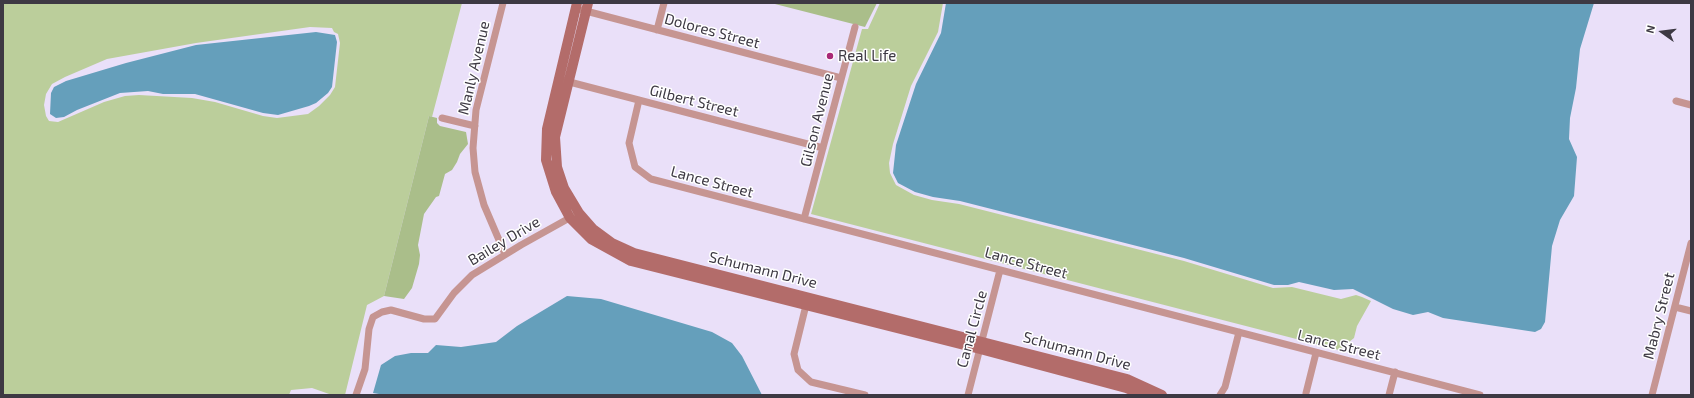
<!DOCTYPE html>
<style>
body{margin:0}
#map{position:relative;width:1694px;height:398px;overflow:hidden;background:#eae0f9;font-family:"Exo 2",sans-serif}
canvas{display:block}
.frame{position:absolute;inset:0;border:4px solid #3d3943;pointer-events:none}
.north{position:absolute;left:1642px;top:12px;width:40px;height:40px;-webkit-text-stroke:3px #fff;paint-order:stroke;rotate:284deg;font-size:11px;font-weight:700;line-height:16px;text-align:center;color:#3d3943}
.north::after{content:'';display:block;margin:auto;width:14px;height:18px;background:#3d3943;clip-path:polygon(50% 0,100% 100%,50% 72%,0 100%)}
</style>
<div id="map">
<canvas width="1694" height="398"></canvas>
<div class="frame"></div>
<div class="north">N</div>
</div>
<script>
const ctx = document.querySelector('canvas').getContext('2d');
ctx.lineJoin = 'round';
function fill(path, color) { ctx.fillStyle = color; ctx.fill(path, 'evenodd'); }
const poly = rows => new Path2D(rows.map(r => 'M' + r).join(''));
function strokePath(path, color, width, dash) { ctx.strokeStyle = color; ctx.lineWidth = width; ctx.lineCap = dash ? 'butt' : 'round'; ctx.setLineDash(dash || []); ctx.stroke(path); }
function drawText(font, color, halo, rows, align = 'center') {
  ctx.font = font + ' "Exo 2",sans-serif'; ctx.lineWidth = 3; ctx.setLineDash([]); ctx.textBaseline = 'middle'; ctx.strokeStyle = halo; ctx.fillStyle = color; for (const [text, x, y, turn = 0] of rows) {
    ctx.save(); ctx.translate(x, y); ctx.rotate((+turn || 0) * Math.PI / 180); ctx.textAlign = isNaN(turn) ? turn : align; if (halo) ctx.strokeText(text, 0, 0); ctx.fillText(text, 0, 0); ctx.restore();
  }
}
fill(poly([
 [3,3,462,3,432,117,429,116,384,296,367,305,345,395,332,395,312,388,291,390,289,395,3,395],
 [310,27,332,28,334,32,338,34,340,43,335,87,330,95,319,106,308,114,277,118,263,116,215,102,192,98,139,95,125,96,104,102,58,122,49,121,46,116,44,105,46,94,52,84,65,77,107,59,196,43],
 [880,3,943,3,938,32,911,86,893,144,889,163,890,173,896,185,914,195,932,200,959,204,1184,261,1273,288,1292,287,1341,299,1356,295,1362,297,1371,301,1357,326,1354,338,1339,350,811,214,862,29,868,29]
]), '#bbce9b');
fill(poly([
 [771,3,877,3,865,27],
 [429,116,437,118,437,123,440,126,466,132,468,144,460,154,457,162,452,170,445,174,439,196,436,197,424,214,418,245,420,255,419,264,412,288,404,299,384,296]
]), '#aabe8a');
fill(poly([
 [946,3,1594,3,1580,49,1576,88,1570,118,1569,139,1577,157,1574,196,1560,220,1552,246,1545,322,1541,329,1535,332,1443,318,1428,312,1413,315,1393,309,1353,289,1334,290,1299,282,1288,285,1274,285,1184,258,960,201,933,197,915,192,898,183,893,173,896,145,916,84,941,33],
 [316,32,335,35,337,42,332,87,328,93,316,103,309,106,278,115,263,113,195,94,163,94,148,91,120,93,77,110,64,117,56,118,50,114,51,93,54,87,66,81,126,63,196,45],
 [567,296,601,299,712,332,732,343,742,356,762,395,543,394,385,395,373,393,381,365,395,356,411,353,428,353,436,345,461,347,496,342,517,326]
]), '#659fbb');
strokePath(poly([
 [503,3,476,110,473,148,475,172,484,205,505,254],
 [582,10,841,78],
 [657,30,664,3],
 [558,79,823,148],
 [639,100,629,143,635,167,651,179,1480,395],
 [1676,101,1691,105],
 [442,118,475,126],
 [804,219,855,27],
 [807,301,794,354,798,370,811,382,865,395],
 [1675,307,1691,311],
 [1306,393,1316,353],
 [356,395,365,369,369,329,373,317,382,312,391,310,424,319,435,319,454,293,472,275,521,245,573,216],
 [968,395,1000,270],
 [1220,395,1225,387,1239,332],
 [1389,395,1395,372],
 [1652,395,1691,243]
]), '#c69592', 7);
strokePath(poly([
 [577,3,547,129,546,160,556,192,570,218,591,239,631,261,980,349,1126,388,1143,395],
 [588,3,555,137,557,167,564,188,579,213,593,229,612,243,634,253,1127,379,1162,395]
]), '#b36c6a', 10);
for (const [x, y, r, color] of [
 [830,56,4,"#a92977"]
]) { const dot = new Path2D(); dot.arc(x, y, r, 0, 2 * Math.PI); ctx.fillStyle = color; ctx.fill(dot); strokePath(dot, '#fff', 1.5); }
drawText('15px', '#3d3943', '#fff', [
 ["Dolores Street",712,31,15],
 ["Manly Avenue",474,68,-77],
 ["Gilbert Street",694,101,14],
 ["Gilson Avenue",817,120,-76],
 ["Lance Street",712,182,15],
 ["Bailey Drive",504,241,-31],
 ["Lance Street",1026,263,15],
 ["Schumann Drive",763,270,14],
 ["Mabry Street",1659,316,-76],
 ["Canal Circle",972,329,-75],
 ["Lance Street",1339,345,14],
 ["Schumann Drive",1077,351,15]
]);
drawText('15px', '#3d3943', '#fff', [
 ["Real Life",838,56]
], 'left');
</script>
